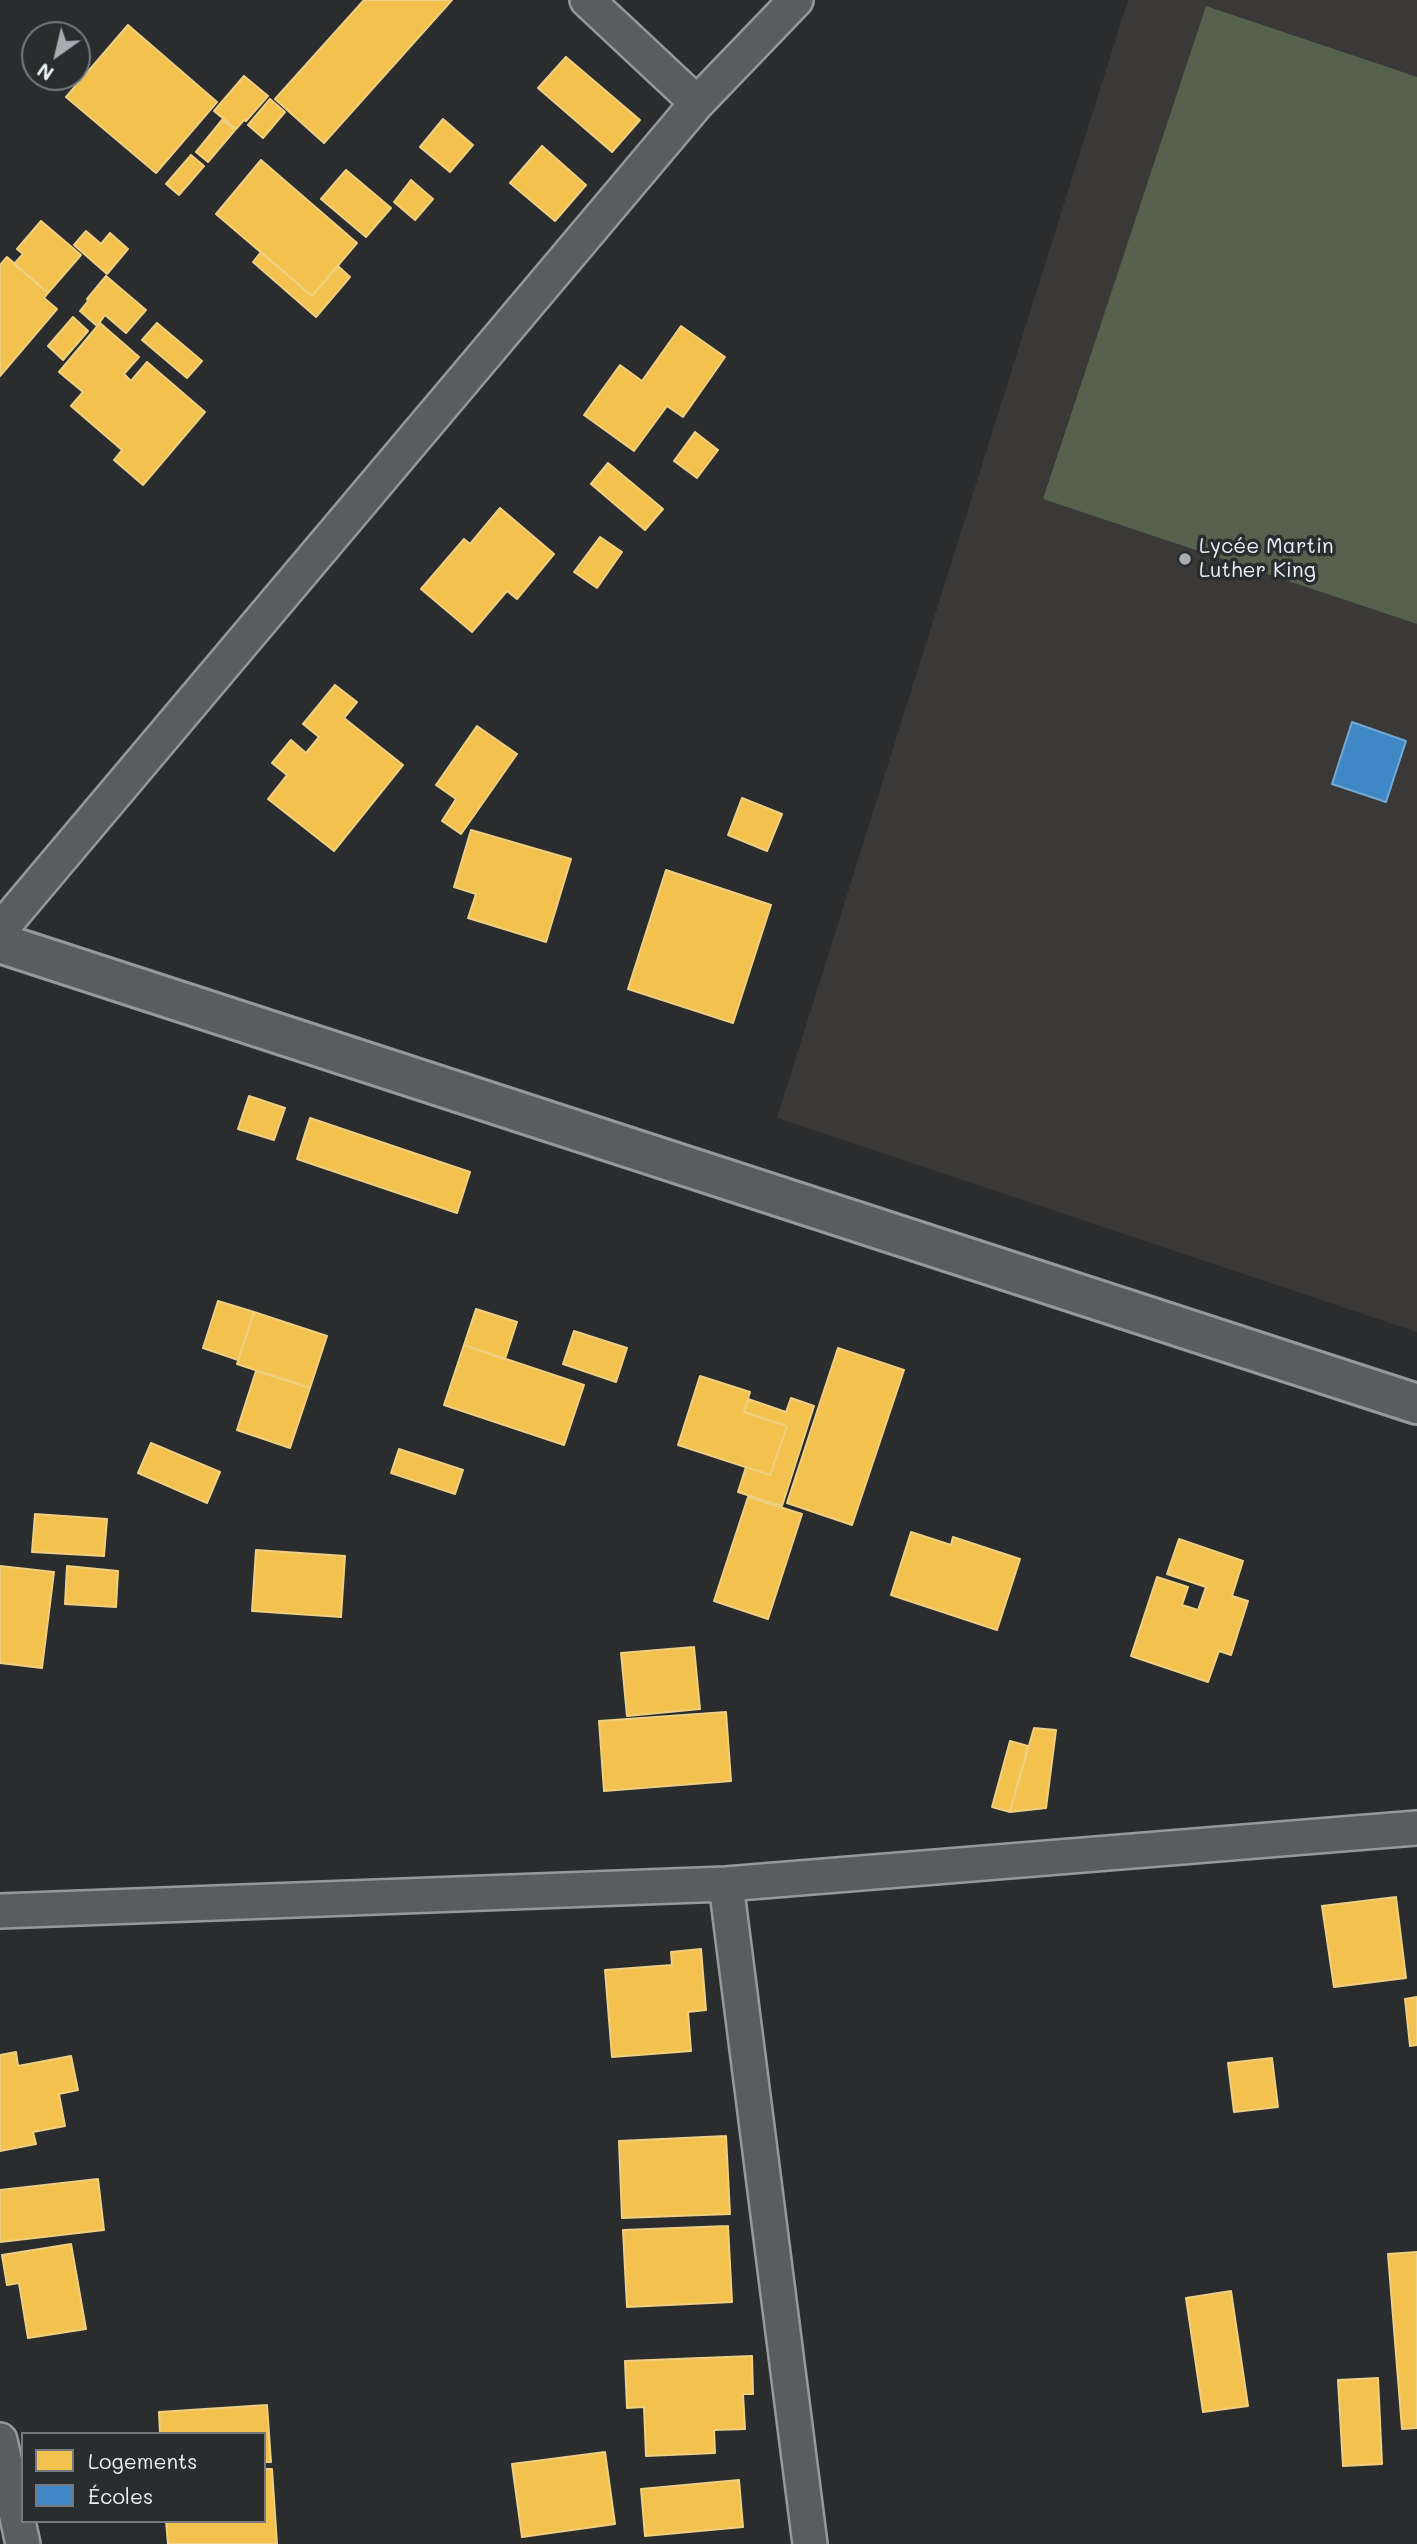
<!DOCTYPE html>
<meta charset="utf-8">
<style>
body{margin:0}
#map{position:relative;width:1417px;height:2544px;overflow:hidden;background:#2b2c2d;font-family:Mali,sans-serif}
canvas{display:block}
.legend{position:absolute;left:21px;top:2432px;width:245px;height:91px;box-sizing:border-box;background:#2a2d2e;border:2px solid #767b7f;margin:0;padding:9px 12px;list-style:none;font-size:21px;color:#e8f1f8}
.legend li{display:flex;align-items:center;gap:14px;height:35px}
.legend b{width:35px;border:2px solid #767b7f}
.north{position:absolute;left:21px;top:21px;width:70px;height:70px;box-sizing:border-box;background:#2a2d2e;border:2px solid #767b7f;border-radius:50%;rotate:214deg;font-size:19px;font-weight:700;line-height:28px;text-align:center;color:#e8f1f8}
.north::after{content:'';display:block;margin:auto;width:24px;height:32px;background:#a6acb1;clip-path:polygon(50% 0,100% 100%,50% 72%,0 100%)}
</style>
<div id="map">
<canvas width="1417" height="2544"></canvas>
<ul class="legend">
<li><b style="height:19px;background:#f2c14e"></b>Logements</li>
<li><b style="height:19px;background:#3f88c5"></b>Écoles</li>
</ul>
<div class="north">N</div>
</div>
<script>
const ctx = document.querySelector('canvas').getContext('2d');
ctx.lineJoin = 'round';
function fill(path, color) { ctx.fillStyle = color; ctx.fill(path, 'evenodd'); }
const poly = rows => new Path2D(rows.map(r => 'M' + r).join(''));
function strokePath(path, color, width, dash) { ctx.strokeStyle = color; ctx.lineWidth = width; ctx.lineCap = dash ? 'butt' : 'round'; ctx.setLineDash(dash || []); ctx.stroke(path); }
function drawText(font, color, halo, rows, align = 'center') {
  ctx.font = font + ' Mali,sans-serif'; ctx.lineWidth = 7; ctx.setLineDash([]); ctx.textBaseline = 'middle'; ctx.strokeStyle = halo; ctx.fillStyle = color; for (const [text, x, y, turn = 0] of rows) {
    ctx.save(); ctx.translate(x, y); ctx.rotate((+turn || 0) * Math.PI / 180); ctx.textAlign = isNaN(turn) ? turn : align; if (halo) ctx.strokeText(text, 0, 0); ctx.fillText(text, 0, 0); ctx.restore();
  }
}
fill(poly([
 [1128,0,1417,0,1417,1332,777,1118]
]), '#3a3937');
fill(poly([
 [1206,6,1417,77,1417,624,1043,499]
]), '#56624d');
const homes = poly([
 [364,0,452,0,324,143,275,99,364,0],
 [128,25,217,102,156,173,66,97,128,25],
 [566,57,640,120,612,152,538,88,566,57],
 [244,76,268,96,246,121,244,120,236,129,214,111,244,76],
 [270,99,285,112,263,138,248,125,270,99],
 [443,119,473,145,450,172,420,147,443,119],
 [222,120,235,130,208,162,196,152,222,120],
 [542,146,586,185,555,221,510,183,542,146],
 [191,155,204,166,179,195,166,184,191,155],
 [261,160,357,243,312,296,216,214,261,160],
 [346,170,391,208,366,237,321,199,346,170],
 [411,180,433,199,415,220,394,202,411,180],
 [41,221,81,255,48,293,14,264,23,254,17,249,41,221],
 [86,231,101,244,110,233,128,249,107,274,74,245,86,231],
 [261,252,312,296,338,266,350,277,316,317,253,262,261,252],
 [7,257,48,293,44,298,57,309,0,376,0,265,7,257],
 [106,276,146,310,126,333,105,315,97,326,80,311,88,301,87,299,106,276],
 [73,317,88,331,63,360,48,346,73,317],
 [100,323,139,357,124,374,131,381,147,362,205,412,143,485,114,460,122,450,71,406,83,392,59,372,100,323],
 [157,323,202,361,187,378,142,340,157,323],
 [681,326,725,357,683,417,667,406,634,451,584,415,620,365,642,381,681,326],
 [695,432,718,450,697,478,674,461,695,432],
 [608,463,663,509,645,530,591,484,608,463],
 [500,508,554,554,517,599,507,591,472,632,421,589,464,539,470,544,500,508],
 [600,537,622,552,597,588,574,572,600,537],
 [335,685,357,702,344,718,403,765,334,851,268,799,287,775,272,763,291,740,306,753,319,737,303,724,335,685],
 [477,726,517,754,461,834,442,821,456,799,436,785,477,726],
 [742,798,782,814,767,851,728,835,742,798],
 [471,830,571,859,546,942,468,918,476,894,454,887,471,830],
 [666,870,771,905,733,1023,628,989,666,870],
 [249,1096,285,1108,274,1140,238,1129,249,1096],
 [310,1118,470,1172,457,1213,297,1159,310,1118],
 [218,1301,254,1312,238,1360,203,1348,218,1301],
 [476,1309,517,1322,505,1359,464,1345,476,1309],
 [254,1312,327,1336,310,1388,237,1364,254,1312],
 [574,1331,627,1348,616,1382,563,1364,574,1331],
 [464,1345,584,1385,564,1445,444,1405,464,1345],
 [838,1348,904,1370,852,1525,787,1503,838,1348],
 [256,1371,310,1388,290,1448,237,1430,256,1371],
 [700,1376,750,1392,744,1412,787,1426,770,1475,678,1445,700,1376],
 [791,1398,814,1406,782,1506,738,1492,746,1467,770,1475,787,1426,744,1412,748,1399,786,1412,791,1398],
 [151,1443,220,1472,207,1503,138,1473,151,1443],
 [399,1449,463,1470,455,1494,391,1473,399,1449],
 [748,1497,802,1514,768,1619,714,1601,748,1497],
 [35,1514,107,1519,104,1556,32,1552,35,1514],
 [911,1532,951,1545,953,1537,1020,1559,997,1630,891,1595,911,1532],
 [1179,1539,1243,1561,1232,1596,1248,1601,1231,1655,1219,1651,1208,1682,1131,1656,1157,1577,1188,1587,1182,1605,1198,1610,1206,1587,1167,1574,1179,1539],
 [256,1550,345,1556,341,1617,252,1611,256,1550],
 [0,1566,54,1572,42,1668,0,1663,0,1566],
 [67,1566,118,1571,116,1607,65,1604,67,1566],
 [694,1647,700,1709,627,1716,621,1653,694,1647],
 [726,1712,731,1781,604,1791,599,1721,726,1712],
 [1034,1728,1056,1730,1046,1808,1010,1812,1034,1728],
 [1010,1741,1028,1746,1010,1812,992,1807,1010,1741],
 [1396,1897,1406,1978,1334,1987,1322,1906,1396,1897],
 [701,1949,706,2010,688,2012,691,2051,612,2057,605,1970,672,1965,671,1952,701,1949],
 [1417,1997,1417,2045,1410,2046,1405,1999,1417,1997],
 [16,2052,18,2066,71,2056,78,2090,59,2094,65,2126,33,2132,36,2144,0,2151,0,2055,16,2052],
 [1272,2058,1278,2107,1234,2112,1228,2063,1272,2058],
 [726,2136,730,2214,622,2218,619,2141,726,2136],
 [98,2179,104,2230,0,2242,0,2190,98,2179],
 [728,2226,732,2302,627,2307,623,2230,728,2226],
 [71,2244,86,2329,28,2338,19,2283,7,2285,2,2255,71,2244],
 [1417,2252,1417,2428,1402,2429,1388,2254,1417,2252],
 [1231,2291,1248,2406,1203,2412,1186,2298,1231,2291],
 [752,2356,753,2394,743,2394,745,2429,714,2430,715,2453,646,2456,644,2407,627,2408,625,2361,752,2356],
 [1378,2378,1382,2464,1343,2466,1338,2380,1378,2378],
 [267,2405,271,2462,264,2462,264,2434,160,2434,159,2412,267,2405],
 [605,2452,615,2524,522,2537,512,2464,605,2452],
 [264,2469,272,2469,277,2544,168,2544,166,2521,264,2521,264,2469],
 [739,2480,743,2527,645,2536,641,2489,739,2480]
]);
fill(homes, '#f2c14e');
strokePath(homes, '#efcf81', 2);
const schools = poly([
 [1352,722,1406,741,1386,802,1332,784,1352,722]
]);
fill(schools, '#3f88c5');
strokePath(schools, '#72a8d4', 2);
const street = poly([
 [587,0,697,103],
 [0,930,697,103,796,0],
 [726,1884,810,2544],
 [0,1911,726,1884,1417,1828],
 [0,2440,23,2544]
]);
const secondary = poly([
 [0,943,1417,1404]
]);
strokePath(street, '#96989a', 38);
strokePath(secondary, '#96989a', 44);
strokePath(street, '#5a5d60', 33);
strokePath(secondary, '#5a5d60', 38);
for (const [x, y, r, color] of [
 [1185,559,7,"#a6acb1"]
]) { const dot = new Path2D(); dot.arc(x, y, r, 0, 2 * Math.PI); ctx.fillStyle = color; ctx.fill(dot); strokePath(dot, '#2a2d2e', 2.5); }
drawText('21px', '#e8f1f8', '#2a2d2e', [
 ["Lycée Martin",1199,547],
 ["Luther King",1199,571]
], 'left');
</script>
